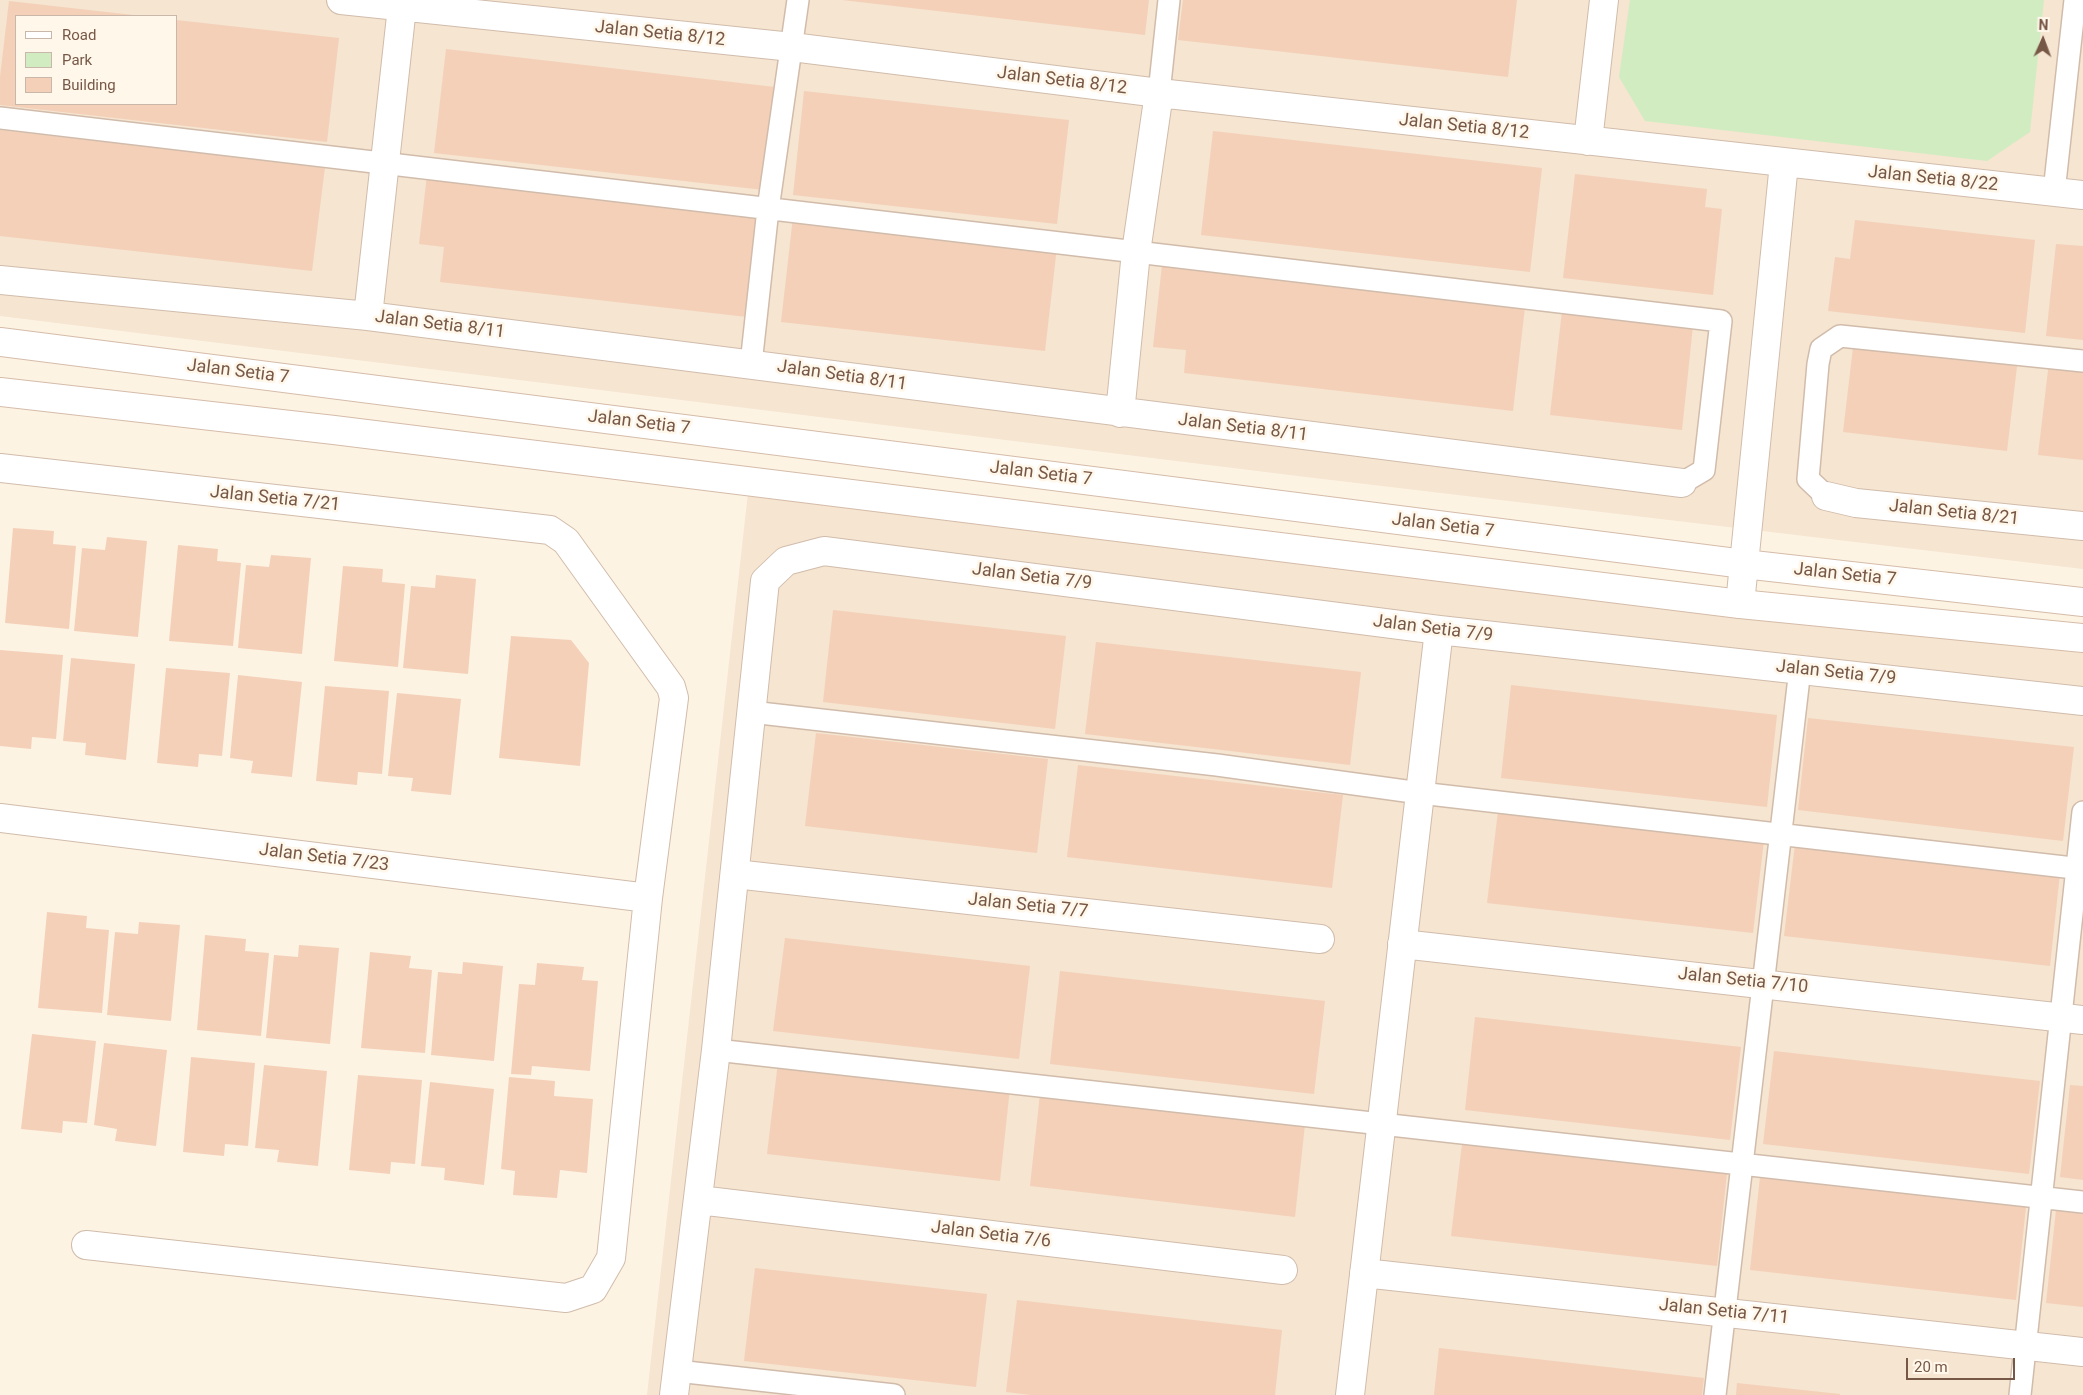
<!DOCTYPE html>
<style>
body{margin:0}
#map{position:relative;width:2083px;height:1395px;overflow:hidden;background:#fdf3e3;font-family:Roboto,sans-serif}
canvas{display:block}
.legend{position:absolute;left:15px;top:15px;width:162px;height:90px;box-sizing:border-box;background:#fff7ea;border:1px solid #c9b7a9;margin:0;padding:6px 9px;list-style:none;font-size:15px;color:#775847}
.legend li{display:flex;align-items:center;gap:10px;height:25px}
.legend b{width:25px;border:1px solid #c9b7a9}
.north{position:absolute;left:2018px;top:15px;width:50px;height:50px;-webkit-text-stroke:4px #fff7ea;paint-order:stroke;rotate:2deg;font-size:14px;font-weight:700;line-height:20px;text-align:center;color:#775847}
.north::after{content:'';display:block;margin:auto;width:18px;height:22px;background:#775847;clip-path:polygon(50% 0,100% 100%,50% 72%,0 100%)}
.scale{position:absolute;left:1906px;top:1358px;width:109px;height:22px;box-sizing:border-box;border:2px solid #775847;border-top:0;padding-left:6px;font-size:15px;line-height:18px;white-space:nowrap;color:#775847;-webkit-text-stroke:4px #fff7ea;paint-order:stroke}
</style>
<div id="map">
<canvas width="2083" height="1395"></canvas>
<ul class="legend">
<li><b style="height:6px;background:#fff"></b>Road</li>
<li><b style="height:14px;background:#d2ecc1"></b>Park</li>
<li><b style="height:14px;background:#f4d0b9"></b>Building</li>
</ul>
<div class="north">N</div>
<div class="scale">20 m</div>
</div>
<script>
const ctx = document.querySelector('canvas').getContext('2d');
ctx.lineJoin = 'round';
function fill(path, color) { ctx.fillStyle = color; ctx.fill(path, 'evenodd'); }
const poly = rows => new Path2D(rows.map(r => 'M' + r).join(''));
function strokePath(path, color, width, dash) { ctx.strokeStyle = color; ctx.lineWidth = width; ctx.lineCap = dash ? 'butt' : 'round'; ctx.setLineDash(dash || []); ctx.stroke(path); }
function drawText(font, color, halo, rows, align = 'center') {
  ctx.font = font + ' Roboto,sans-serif'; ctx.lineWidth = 5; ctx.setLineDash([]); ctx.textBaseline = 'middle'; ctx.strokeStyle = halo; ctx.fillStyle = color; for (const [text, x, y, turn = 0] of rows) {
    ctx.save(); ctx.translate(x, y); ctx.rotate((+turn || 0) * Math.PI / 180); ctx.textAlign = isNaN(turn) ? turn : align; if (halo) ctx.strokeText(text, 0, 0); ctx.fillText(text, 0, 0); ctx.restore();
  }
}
fill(poly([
 [0,0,2083,0,2083,569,1306,477,0,316],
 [16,16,176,16,176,104,16,104],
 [748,493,2083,653,2083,1395,647,1395]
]), '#f5e5d1');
fill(poly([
 [1630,0,2044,0,2030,132,1987,161,1645,121,1619,77]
]), '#d2ecc1');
fill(poly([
 [842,0,1149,0,1145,35],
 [1183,0,1517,0,1508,77,1178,40],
 [9,1,133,15,16,16,16,104,176,104,176,20,339,38,327,142,0,105,0,77],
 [446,49,775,87,764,190,434,153],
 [804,91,1069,120,1057,224,793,195],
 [0,130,325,167,312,271,0,236],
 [1213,131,1542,168,1530,272,1201,235],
 [1575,174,1707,189,1705,207,1722,209,1713,295,1563,278],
 [427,175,759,213,747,317,440,282,444,247,419,244],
 [793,217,1057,247,1045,351,781,322],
 [1855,220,2035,240,2025,333,1828,311,1835,257,1850,259],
 [2056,244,2083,246,2083,340,2046,336],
 [1162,265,1525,307,1513,411,1184,373,1186,350,1153,347],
 [1562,311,1693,326,1682,430,1550,415],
 [1854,339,2018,358,2007,451,1843,432],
 [2049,362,2083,366,2083,460,2038,455],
 [13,528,54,531,53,544,76,546,69,629,5,623],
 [107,537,147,541,138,637,74,631,82,548,105,550],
 [178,545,218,549,217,561,241,563,233,646,169,641],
 [271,555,311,558,302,654,238,648,246,565,269,567],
 [343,566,383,569,382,582,405,584,398,667,334,661],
 [436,575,476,579,468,674,403,668,411,586,435,588],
 [833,610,1066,636,1055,729,823,702],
 [511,636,571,640,589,663,580,766,499,758],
 [1096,642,1361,672,1350,765,1085,734],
 [0,650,63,655,56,739,32,737,31,749,0,746],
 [71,658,135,664,126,760,85,755,86,743,63,741],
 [166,668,230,673,222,756,199,754,198,767,157,763],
 [238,675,302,682,292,777,251,773,253,761,230,758],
 [1511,685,1777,715,1767,807,1501,778],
 [325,686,389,691,382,774,358,772,357,785,316,781],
 [397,693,461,699,451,795,411,791,413,778,388,776],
 [1808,718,2074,747,2063,841,1798,810],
 [816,733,1048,759,1037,853,805,826],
 [1078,765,1343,795,1332,888,1067,857],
 [1498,811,1764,840,1753,933,1487,903],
 [1795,844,2060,873,2050,966,1784,936],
 [47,912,87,916,86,928,109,930,102,1013,38,1008],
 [139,922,180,925,171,1021,107,1015,115,932,138,934],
 [205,935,246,939,245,951,269,953,261,1036,197,1030],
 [785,938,1030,966,1019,1059,773,1031],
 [299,945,339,948,330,1044,266,1038,274,955,298,957],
 [370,952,411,956,409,968,432,970,425,1053,361,1048],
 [463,962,503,966,494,1061,431,1055,438,972,462,974],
 [537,963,584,967,582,980,598,981,590,1071,532,1066,531,1075,511,1074,519,984,535,985],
 [1060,971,1325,1001,1314,1094,1050,1064],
 [1475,1017,1741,1047,1730,1140,1465,1110],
 [32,1034,96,1041,87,1123,63,1121,62,1133,21,1129],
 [104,1043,167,1050,156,1146,115,1141,117,1129,94,1125],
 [1774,1051,2040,1081,2029,1174,1763,1144],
 [191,1057,255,1063,248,1146,225,1144,224,1156,183,1152],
 [778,1062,1010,1088,1000,1181,767,1154],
 [264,1065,327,1071,318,1166,277,1162,279,1150,255,1148],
 [358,1075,422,1080,415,1164,391,1162,390,1174,349,1170],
 [509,1077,555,1081,554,1096,593,1099,587,1173,560,1170,557,1198,513,1195,515,1171,501,1169],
 [430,1082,494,1089,484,1185,444,1180,445,1168,421,1166],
 [2070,1085,2083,1086,2083,1180,2060,1177],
 [1040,1094,1305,1124,1295,1217,1030,1186],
 [1462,1144,1727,1173,1717,1266,1451,1236],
 [1760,1177,2026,1207,2016,1300,1750,1270],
 [2056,1210,2083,1213,2083,1307,2046,1303],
 [755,1268,987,1294,976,1387,744,1361],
 [1017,1300,1282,1330,1275,1395,1031,1395,1006,1392],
 [1439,1348,1704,1378,1702,1395,1434,1395],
 [1737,1383,1840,1394,1840,1395,1736,1395]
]), '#f4d0b9');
const lane = poly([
 [1159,93,1169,0],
 [0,118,1721,321,1704,470,1682,483],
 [2054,192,2075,0],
 [751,364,768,209,798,0],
 [1826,496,1808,479,1818,364,1821,349,1840,336,2083,361],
 [751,712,1217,765,1420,793,2083,869],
 [716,1050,2083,1202],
 [677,1371,894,1395],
 [1715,1395,1800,669],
 [2020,1395,2083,812]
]);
const street = poly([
 [341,0,792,47,1159,93,2083,195],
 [1588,141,1604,0],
 [0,280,368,316,1682,483],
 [368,316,402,7],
 [1120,413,1136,252,1159,93],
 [0,468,550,530,566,541,671,687,674,698,648,898,611,1258,593,1289,566,1298,86,1245],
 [1826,496,1856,503,2083,526],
 [1740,604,1784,163],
 [0,818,648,898],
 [735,874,1320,939],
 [1402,944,2083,1020],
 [699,1200,1283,1270],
 [1364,1273,2083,1352],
 [674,1395,716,1050,765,581,786,561,824,551,1439,630,2083,701],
 [1350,1395,1439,630]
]);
const secondary = poly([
 [0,342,1744,564,2083,602],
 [0,392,334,430,1740,604,2083,638]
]);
strokePath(lane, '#d1bcab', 24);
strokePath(street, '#d1bcab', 30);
strokePath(secondary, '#d5bca9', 30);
strokePath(lane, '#fff', 21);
strokePath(street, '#fff', 28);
strokePath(secondary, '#fff', 28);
drawText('18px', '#775847', '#fff7ea', [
 ["Jalan Setia 8/12",660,34,6],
 ["Jalan Setia 8/12",1062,81,7],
 ["Jalan Setia 8/12",1464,127,6],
 ["Jalan Setia 8/22",1933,179,6],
 ["Jalan Setia 8/11",440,325,7],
 ["Jalan Setia 7",238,372,7],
 ["Jalan Setia 8/11",842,376,8],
 ["Jalan Setia 7",639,423,7],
 ["Jalan Setia 8/11",1243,428,7],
 ["Jalan Setia 7",1041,474,7],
 ["Jalan Setia 7/21",275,499,6],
 ["Jalan Setia 8/21",1954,513,6],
 ["Jalan Setia 7",1443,526,7],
 ["Jalan Setia 7",1845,575,6],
 ["Jalan Setia 7/9",1032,577,7],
 ["Jalan Setia 7/9",1433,629,7],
 ["Jalan Setia 7/9",1836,673,6],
 ["Jalan Setia 7/23",324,858,7],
 ["Jalan Setia 7/7",1028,906,6],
 ["Jalan Setia 7/10",1743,981,6],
 ["Jalan Setia 7/6",991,1235,7],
 ["Jalan Setia 7/11",1724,1312,6]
]);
</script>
